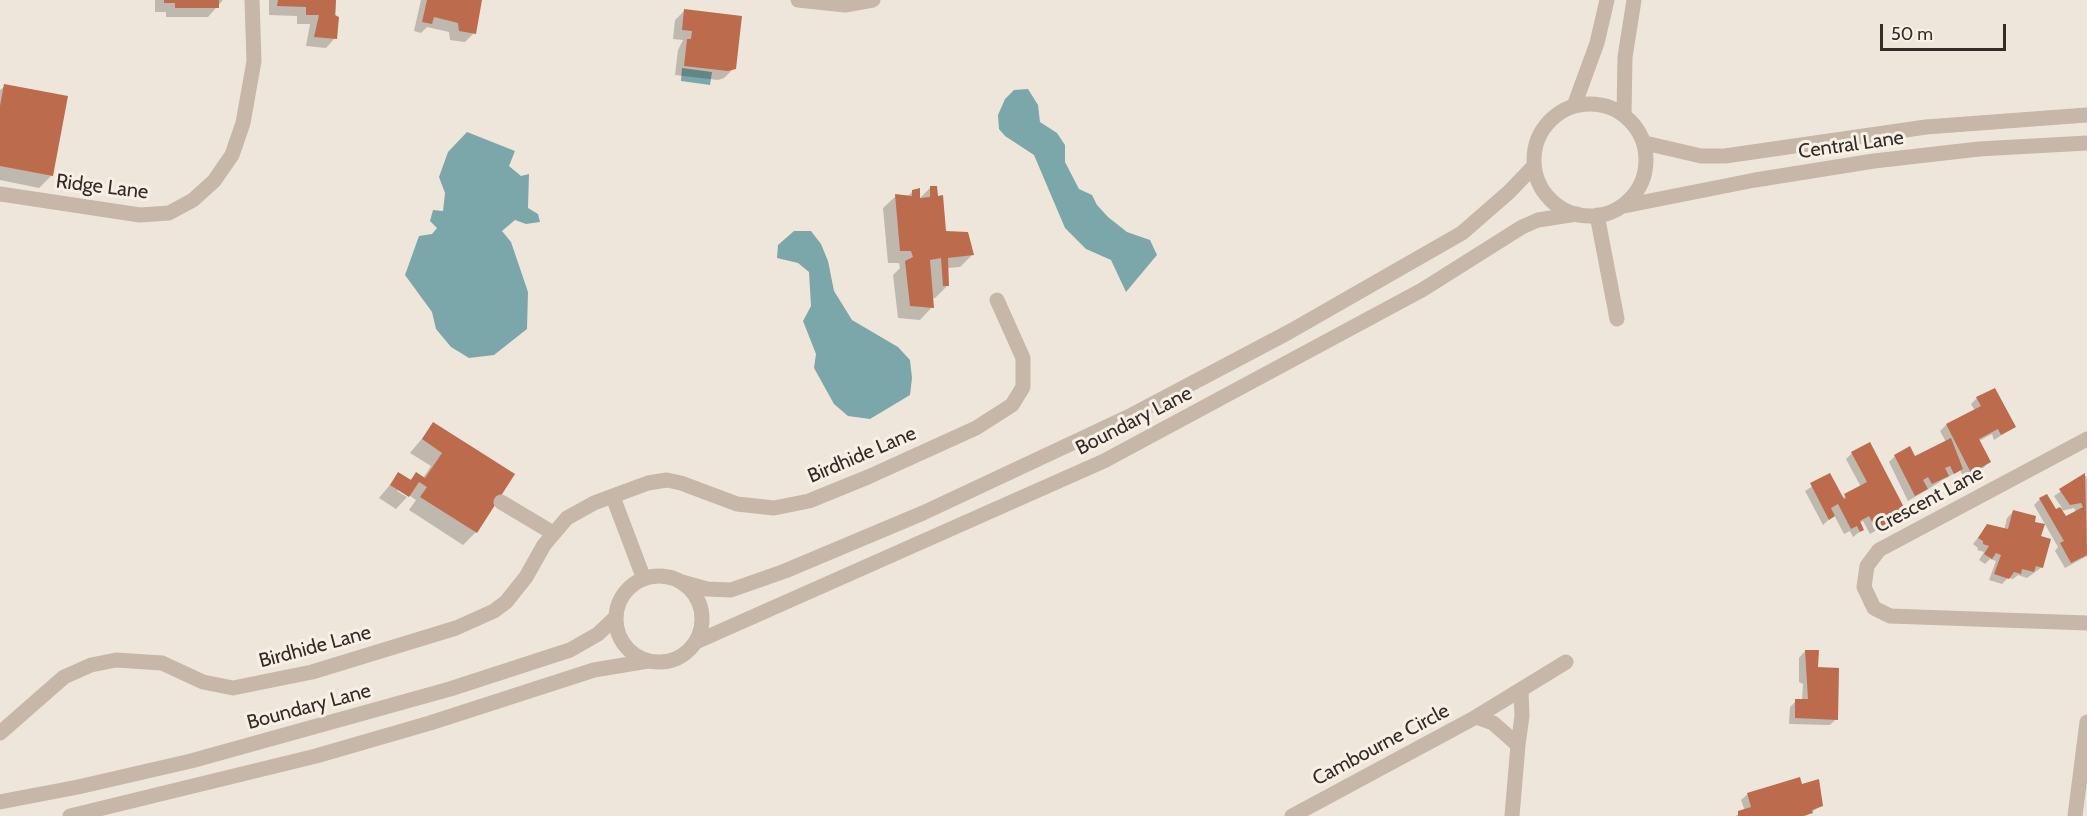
<!DOCTYPE html>
<style>
body{margin:0}
#map{position:relative;width:2087px;height:816px;overflow:hidden;background:#efe6db;font-family:Cabin,sans-serif}
canvas{display:block}
.scale{position:absolute;left:1880px;top:24px;width:126px;height:27px;box-sizing:border-box;border:3px solid #342c27;border-top:0;padding-left:8px;font-size:18px;line-height:21px;white-space:nowrap;color:#342c27;-webkit-text-stroke:4px #f8f0e6;paint-order:stroke}
</style>
<div id="map">
<canvas width="2087" height="816"></canvas>
<div class="scale">50 m</div>
</div>
<script>
const ctx = document.querySelector('canvas').getContext('2d');
ctx.lineJoin = 'round';
function fill(path, color) { ctx.fillStyle = color; ctx.fill(path, 'evenodd'); }
const poly = rows => new Path2D(rows.map(r => 'M' + r).join(''));
function strokePath(path, color, width, dash) { ctx.strokeStyle = color; ctx.lineWidth = width; ctx.lineCap = dash ? 'butt' : 'round'; ctx.setLineDash(dash || []); ctx.stroke(path); }
function drawText(font, color, halo, rows, align = 'center') {
  ctx.font = font + ' Cabin,sans-serif'; ctx.lineWidth = 6; ctx.setLineDash([]); ctx.textBaseline = 'middle'; ctx.strokeStyle = halo; ctx.fillStyle = color; for (const [text, x, y, turn = 0] of rows) {
    ctx.save(); ctx.translate(x, y); ctx.rotate((+turn || 0) * Math.PI / 180); ctx.textAlign = isNaN(turn) ? turn : align; if (halo) ctx.strokeText(text, 0, 0); ctx.fillText(text, 0, 0); ctx.restore();
  }
}
fill(poly([
 [682,68,712,72,710,85,681,81],
 [1028,89,1038,105,1040,122,1057,133,1065,145,1065,162,1079,189,1092,195,1097,205,1108,217,1127,232,1150,240,1157,255,1126,292,1111,260,1086,249,1065,228,1034,155,1005,136,999,129,998,115,1005,99,1014,90],
 [467,132,515,151,509,166,521,176,529,174,528,208,538,214,540,222,526,224,515,220,502,231,511,242,528,292,527,329,494,355,469,358,451,347,436,329,432,312,405,275,419,236,432,234,437,228,430,221,433,210,443,211,445,193,439,177,448,152],
 [794,231,811,231,821,244,828,261,834,291,852,320,898,347,910,360,912,378,910,395,870,419,848,416,834,404,814,368,816,354,803,321,811,306,809,272,798,263,777,258,778,245]
]), '#7ca7aa');
fill(poly([
 [155,0,223,0,208,17,166,17,166,12,155,12],
 [269,0,336,0,335,38,326,48,306,46,310,24,297,24,297,16,269,15],
 [421,0,480,0,474,33,465,42,450,40,449,32,427,27,421,33,414,31],
 [685,10,734,68,724,78,718,80,675,75,678,50,683,40,673,39,675,20],
 [5,86,52,175,39,188,0,180,0,90],
 [931,187,944,233,973,254,960,267,947,268,948,285,935,298,931,298,932,307,920,320,898,318,893,275,900,268,899,263,888,263,883,208,896,196,907,197,913,191,919,199],
 [1977,398,2014,427,1994,440,1992,434,1979,441,1989,462,1983,468,1964,478,1960,470,1908,501,1889,462,1895,456,1914,458,1946,442,1940,431,1946,425,1975,411,1971,404],
 [434,424,513,475,476,532,463,545,409,510,416,500,400,489,397,491,407,497,396,509,379,498,399,474,409,481,416,474,423,478,431,466,410,453],
 [1852,453,1905,513,1870,534,1863,521,1859,523,1862,530,1853,537,1850,531,1844,534,1834,515,1823,525,1805,491,1830,475,1842,498,1861,487,1846,459],
 [2085,475,2087,479,2087,556,2065,568,2055,551,2058,547,2034,505,2040,499,2055,511,2062,508,2054,496],
 [2074,508,2076,512,2065,518,2061,511],
 [2013,512,2033,523,2040,537,2042,567,2027,578,2018,575,2013,579,2008,578,2002,584,1989,580,1996,561,1990,559,1985,564,1979,560,1984,552,1977,550,1978,548,1973,544,1988,525,2004,530,2007,518],
 [1805,651,1817,669,1836,719,1830,725,1789,724,1790,707,1796,701,1802,701,1803,684,1799,682,1799,658],
 [1801,786,1822,805,1806,816,1735,816,1745,811,1741,800,1748,794]
]), '#0003');
fill(poly([
 [164,0,219,0,219,8,175,8,175,3,164,3],
 [278,0,336,0,335,15,339,17,337,39,314,37,319,15,306,15,306,7,277,6],
 [427,0,482,0,476,34,459,31,458,23,434,17,432,24,422,22],
 [684,9,742,16,736,69,728,71,684,66,687,39,691,39,692,31,682,30],
 [4,84,68,96,53,176,0,166,0,106],
 [930,186,937,186,938,196,943,195,946,231,968,232,974,255,948,258,949,286,943,286,941,258,930,260,934,308,910,306,905,261,913,257,911,251,900,251,895,194,912,196,912,190,920,188,920,198,930,197],
 [1995,388,2016,427,2001,435,1998,429,1979,439,1991,462,1971,473,1946,424,1981,406,1976,397],
 [433,422,515,474,477,533,420,497,427,487,419,482,409,497,390,485,398,472,411,480,416,472,425,478,442,453,422,439],
 [1951,438,1963,469,1954,474,1950,466,1945,468,1949,476,1932,484,1928,477,1923,480,1928,489,1915,496,1894,455,1910,446,1915,456],
 [1870,442,1907,513,1876,529,1869,516,1860,521,1864,530,1860,532,1857,526,1851,529,1838,504,1831,508,1835,516,1829,520,1810,483,1830,473,1844,499,1846,498,1844,494,1867,482,1851,452],
 [2085,473,2087,555,2071,563,2060,543,2064,541,2039,498,2047,494,2056,509,2060,507,2066,516,2083,507,2081,503,2070,505,2059,489],
 [2013,510,2036,516,2035,522,2045,524,2041,536,2051,539,2043,568,2036,566,2034,572,2022,569,2021,574,2014,572,2009,579,1994,574,2001,555,1996,553,1992,559,1984,554,1989,546,1983,544,1983,541,1978,538,1987,524,2008,529],
 [1805,650,1819,650,1818,667,1839,668,1838,720,1795,718,1795,699,1808,699],
 [1800,777,1802,784,1819,779,1823,806,1812,810,1813,813,1803,816,1738,816,1738,811,1751,807,1747,793]
]), '#bc6b4c');
strokePath(poly([
 [798,0,845,5,873,0],
 '1534 160a56 56 0 1 1 112 0a56 56 0 1 1-112 0Z',
 [1574,106,1597,43,1607,0],
 [1624,114,1625,57,1634,0],
 [1645,143,1701,156,1725,156,1926,127,2087,115],
 [0,194,140,215,169,213,193,200,214,181,232,155,243,123,254,61,252,0],
 [1624,206,1755,180,1874,161,1979,149,2087,143],
 [1597,215,1617,319],
 [2087,439,1879,550,1867,566,1864,587,1874,608,1890,616,2087,623],
 [613,497,644,579],
 [501,502,553,533],
 '616 619a43 43 0 1 1 86 0a43 43 0 1 1-86 0Z',
 [682,582,707,589,731,590,785,571,923,513,1132,415,1289,332,1462,233,1509,192,1534,166],
 [696,642,1104,461,1422,290,1522,227,1538,220,1577,214],
 [1476,717,1566,662],
 [0,733,64,677,91,665,116,660,162,663,203,682,233,688,312,672,456,628,494,611,506,602,526,577,544,545,567,518,594,503,648,483,667,480,681,483,737,504,774,508,809,501,868,477,976,428,1012,405,1023,387,1023,358,997,300],
 [1518,745,1522,716,1521,690],
 [0,802,78,787,191,761,450,689,570,650,598,634,616,617],
 [70,816,316,756,430,723,594,670,648,661],
 [1292,816,1476,717,1493,723,1518,745,1512,816],
 [2075,816,2087,722]
]), '#c6b7a8', 15);
drawText('20px', '#342c27', '#f8f0e6', [
 ["Central Lane",1851,145,-8],
 ["Ridge Lane",102,187,7],
 ["Boundary Lane",1134,421,-27],
 ["Birdhide Lane",862,455,-23],
 ["Crescent Lane",1929,500,-28],
 ["Birdhide Lane",315,647,-15],
 ["Boundary Lane",309,707,-15],
 ["Cambourne Circle",1381,745,-28]
]);
</script>
